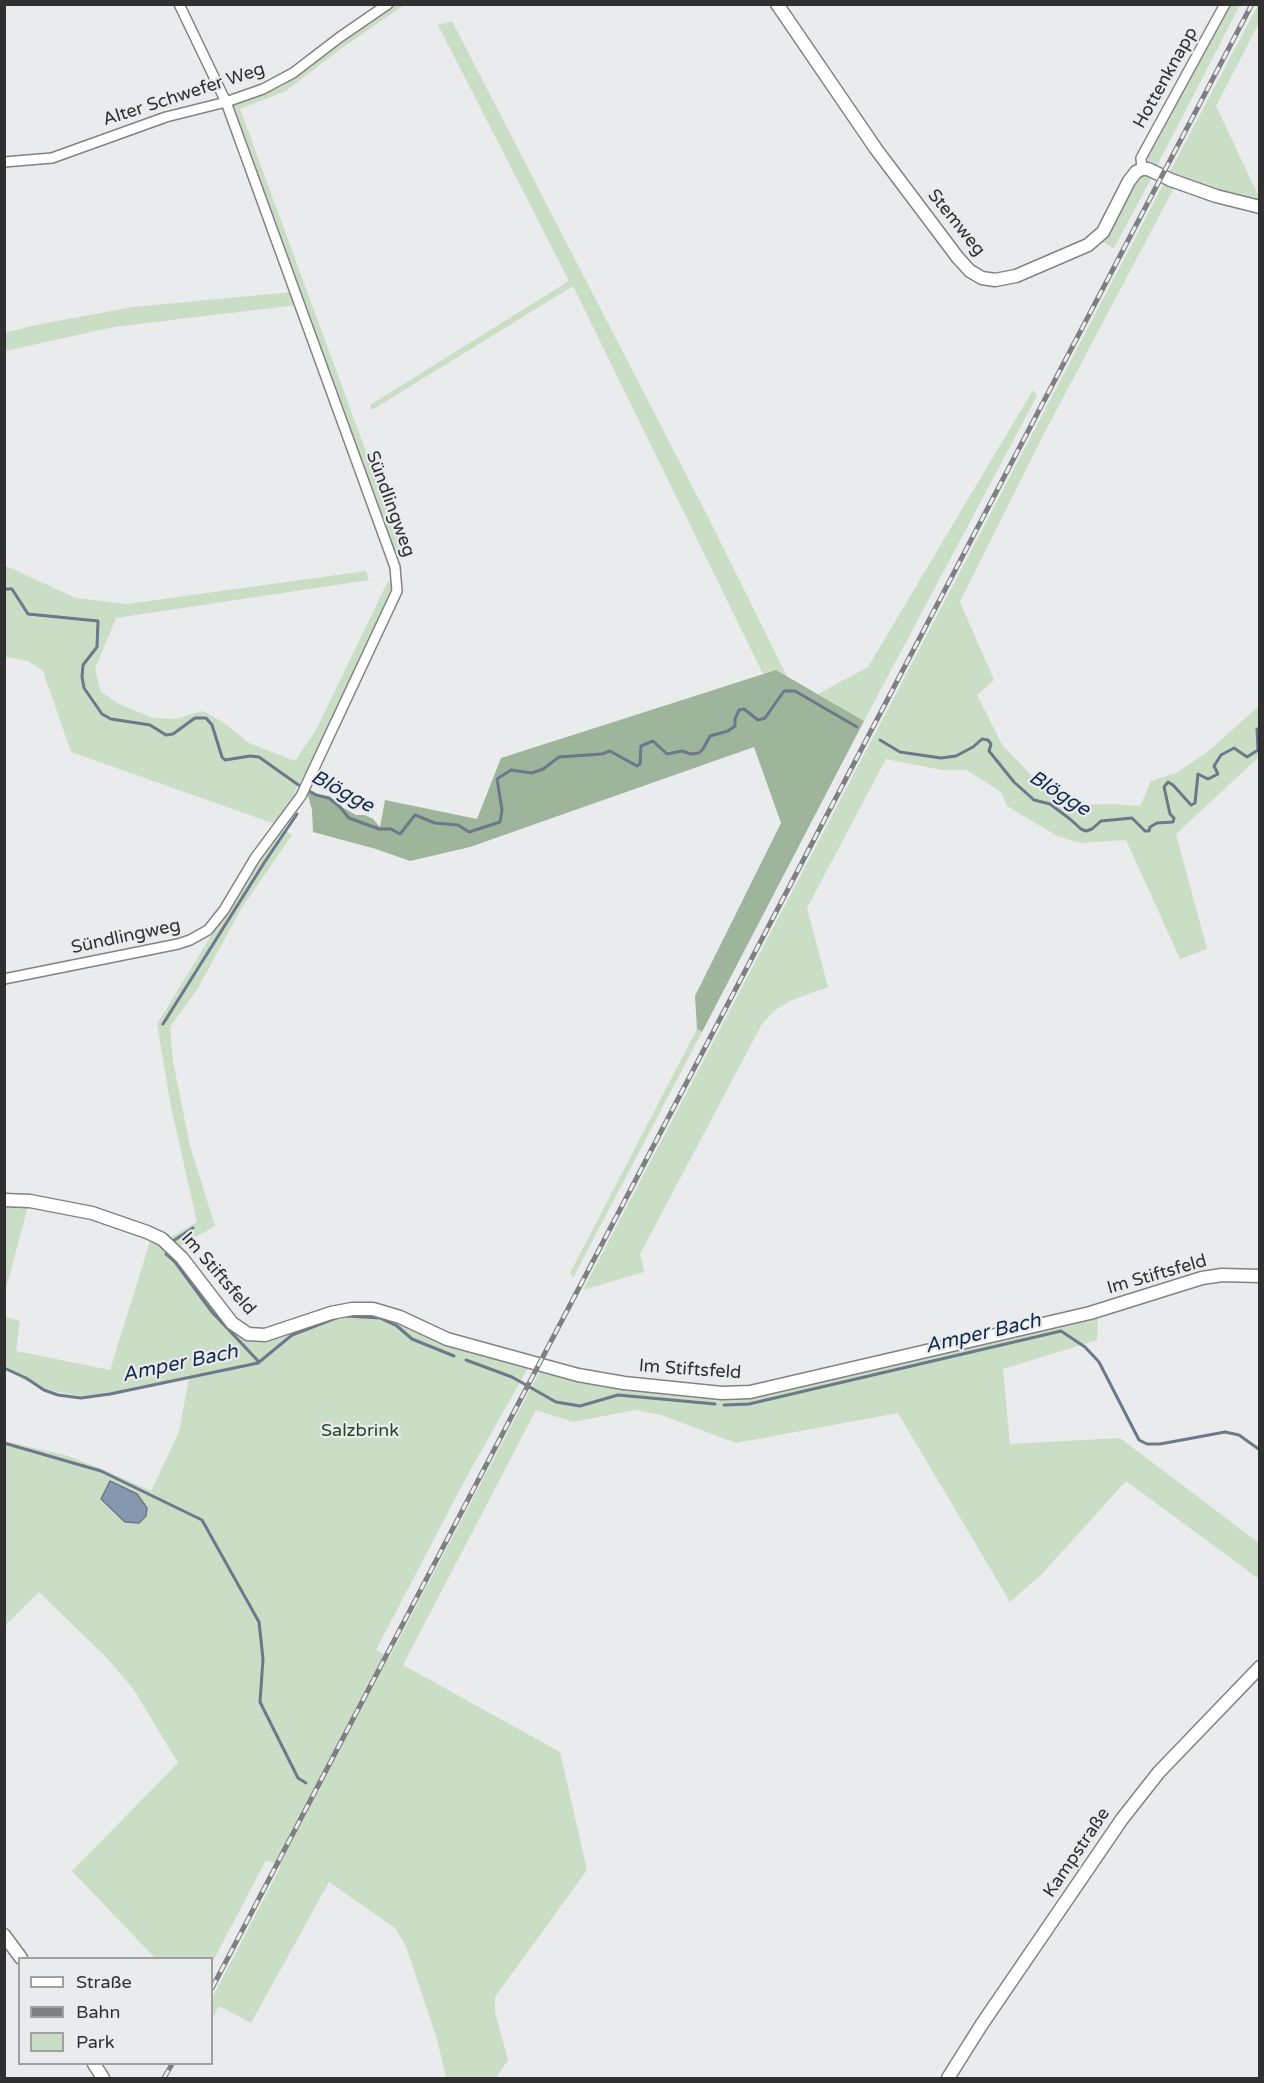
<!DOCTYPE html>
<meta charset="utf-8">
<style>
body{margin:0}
#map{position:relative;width:1264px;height:2083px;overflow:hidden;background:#eaebed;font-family:"Varela Round",sans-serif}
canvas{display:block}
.frame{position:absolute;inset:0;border:6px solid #303031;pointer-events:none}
.legend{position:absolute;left:18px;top:1957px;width:195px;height:108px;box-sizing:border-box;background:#eaebed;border:2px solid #a0a0a2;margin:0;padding:8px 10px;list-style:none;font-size:18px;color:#303031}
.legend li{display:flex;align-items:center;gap:12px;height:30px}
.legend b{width:30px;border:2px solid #a0a0a2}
</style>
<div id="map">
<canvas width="1264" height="2083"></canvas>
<div class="frame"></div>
<ul class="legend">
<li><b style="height:8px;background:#fff"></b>Straße</li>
<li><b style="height:8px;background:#7e7f80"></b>Bahn</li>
<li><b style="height:16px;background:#c9dec5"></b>Park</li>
</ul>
</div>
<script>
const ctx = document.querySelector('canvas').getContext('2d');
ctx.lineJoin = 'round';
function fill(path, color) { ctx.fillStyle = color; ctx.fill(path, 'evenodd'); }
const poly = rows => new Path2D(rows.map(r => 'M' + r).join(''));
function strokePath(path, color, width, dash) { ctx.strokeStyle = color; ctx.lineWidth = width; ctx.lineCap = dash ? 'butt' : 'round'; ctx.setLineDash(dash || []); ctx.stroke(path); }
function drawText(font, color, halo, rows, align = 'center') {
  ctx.font = font + ' "Varela Round",sans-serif'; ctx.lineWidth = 4.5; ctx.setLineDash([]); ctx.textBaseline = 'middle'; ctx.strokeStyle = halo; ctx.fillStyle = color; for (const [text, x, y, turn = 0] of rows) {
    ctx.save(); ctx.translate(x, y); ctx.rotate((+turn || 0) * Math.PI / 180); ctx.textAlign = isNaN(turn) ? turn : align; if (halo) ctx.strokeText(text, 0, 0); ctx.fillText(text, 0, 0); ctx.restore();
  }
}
fill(poly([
 [393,5,404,5,339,50,286,91,240,109,403,552,392,555,231,109,233,103,283,86,343,38],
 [1229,5,1240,5,1156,168,1150,165,1148,160,1149,153],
 [1258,5,1259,23,1216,106,1259,197,1259,202,1214,191,1169,173],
 [452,21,706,513,787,676,776,670,763,674,573,286,372,410,370,405,569,281,438,25],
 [1150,174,1153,175,1114,248,1102,242,1126,194,1141,175],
 [1165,181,1175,186,1046,430,960,602,994,680,977,695,1003,746,1039,783,1078,805,1114,804,1140,806,1151,781,1176,773,1206,753,1259,706,1259,757,1176,834,1207,949,1180,959,1126,840,1081,843,1057,836,1007,806,1002,793,992,786,966,770,942,770,886,759,807,908,828,987,792,1000,775,1010,762,1024,640,1254,644,1272,583,1290],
 [292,292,297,305,114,327,5,351,4,333,36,325,133,307],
 [1033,390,1037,396,864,721,818,694,868,667],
 [4,565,76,598,127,604,366,571,369,580,116,618,95,669,101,692,121,705,153,718,175,719,203,711,224,723,249,743,295,761,316,730,388,581,396,584,325,740,296,789,295,794,275,824,71,752,43,671,28,661,5,657],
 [280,828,292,835,241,909,198,988,170,1027,173,1061,190,1146,215,1226,174,1249,166,1240,197,1222,171,1107,157,1024,258,859],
 [697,1029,702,1032,573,1278,570,1273],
 [5,1202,29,1203,5,1292],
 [152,1235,181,1260,247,1336,332,1315,383,1308,528,1368,466,1478,376,1650,389,1658,540,1371,719,1399,750,1398,1098,1318,1097,1340,1003,1369,1010,1444,1120,1438,1259,1543,1259,1579,1126,1481,1042,1574,1010,1602,898,1413,736,1443,661,1415,635,1410,573,1422,536,1410,403,1665,560,1752,587,1870,495,1997,495,2012,508,2060,496,2078,446,2078,437,2039,406,1946,395,1928,329,1882,251,2023,219,2006,212,2020,212,1998,281,1866,266,1860,212,1963,212,1958,155,1958,72,1871,178,1763,134,1690,108,1659,39,1592,5,1626,5,1441,68,1456,107,1471,151,1491,179,1432,189,1378,109,1396,82,1396,53,1391,26,1381,5,1369,5,1317,20,1321,16,1351,110,1370]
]), '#c9dec5');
fill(poly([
 [776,670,864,721,702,1032,697,1029,695,996,781,823,754,747,470,847,410,861,376,849,313,832,312,810,306,788,319,795,330,797,342,807,356,815,365,815,373,819,380,827,385,800,477,819,501,758]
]), '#9eb49b');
const water = poly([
 [110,1481,137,1494,147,1508,146,1516,139,1523,125,1522,101,1499,110,1481]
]);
fill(water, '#8797b0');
strokePath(water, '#6d788a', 1.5);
strokePath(poly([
 [4,589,12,589,28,614,98,621,97,647,83,665,82,677,84,688,102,714,111,719,150,725,166,735,173,734,195,718,206,718,212,725,222,757,225,760,250,756,259,757,297,784,316,795,329,798,340,807,349,818,379,829,391,829,400,834,415,815,435,823,458,825,469,832,500,822,502,810,497,779,511,770,532,773,543,769,559,757,602,754,610,751,637,766,640,764,641,746,653,741,667,754,682,751,691,754,699,753,703,749,710,736,728,731,735,726,735,719,739,710,744,709,758,720,765,718,784,691,795,691,857,727],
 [880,740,900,752,941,758,956,756,973,747,982,739,988,740,991,744,989,751,1014,782,1034,800,1050,804,1070,819,1081,829,1086,831,1092,829,1101,821,1132,818,1145,831,1149,831,1150,827,1157,823,1173,822,1174,818,1170,814,1164,787,1168,782,1173,785,1191,805,1195,803,1198,774,1208,779,1218,774,1214,766,1221,755,1234,748,1247,757,1258,750,1257,729,1260,729],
 [163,1024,264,863,297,814],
 [173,1241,193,1228],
 [168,1251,166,1254,175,1262,212,1312,259,1362],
 [346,1316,380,1318,397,1326,412,1339,454,1356],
 [466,1360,512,1377,556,1402,580,1406,618,1395,715,1404],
 [4,1368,26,1378,44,1390,58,1395,81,1398,110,1394,258,1363,292,1335,336,1318],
 [724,1405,749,1404,1061,1331,1085,1347,1099,1362,1139,1440,1147,1444,1160,1444,1225,1432,1239,1435,1260,1450],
 [4,1443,101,1471,202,1520,259,1622,263,1659,260,1702,298,1778,306,1783]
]), '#6d788a', 3);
const minor = poly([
 [4,162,52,158,166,117,226,102,263,89,293,73,340,37,388,4],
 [1142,169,1141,158,1225,4],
 [4,979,178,944,190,940,208,930,224,910,255,858,301,796,397,591,395,567,226,102,179,4]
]);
const tertiary = poly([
 [777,4,876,149,958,258,970,271,982,278,995,280,1016,276,1088,245,1103,232,1129,181,1136,172,1142,169,1148,169,1171,180,1216,196,1260,207],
 [4,1200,30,1201,92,1213,147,1232,162,1239,182,1258,232,1323,248,1334,265,1335,331,1313,352,1309,373,1309,400,1317,447,1339,578,1375,624,1383,722,1393,750,1392,1090,1313,1202,1278,1222,1275,1260,1276],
 [4,1935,21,1958],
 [94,2064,103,2078],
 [948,2078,982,2024,1122,1819,1159,1772,1260,1667]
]);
strokePath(minor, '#828284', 12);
strokePath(tertiary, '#828284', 15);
strokePath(minor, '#fff', 9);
strokePath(tertiary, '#fff', 12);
const rail = poly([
 [212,1988,1252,4],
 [164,2078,172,2064]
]);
strokePath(rail, '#7e7f80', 5);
strokePath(rail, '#eaebed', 3, [9]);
drawText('18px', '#303031', '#eaebed', [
 ["Hottenknapp",1166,78,-61],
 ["Alter Schwefer Weg",184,95,-18],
 ["Stemweg",956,223,51],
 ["Sündlingweg",390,504,70],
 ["Sündlingweg",126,937,-12],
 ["Im Stiftsfeld",218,1274,49],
 ["Im Stiftsfeld",1157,1275,-16],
 ["Im Stiftsfeld",690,1370,4],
 ["Kampstraße",1077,1853,-56]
]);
drawText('18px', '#264722', '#eaebed', [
 ["Salzbrink",360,1431]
]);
drawText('italic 20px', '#13294d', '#eaebed', [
 ["Blögge",342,792,28],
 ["Blögge",1059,794,32],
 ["Amper Bach",983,1334,-13],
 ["Amper Bach",180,1364,-12]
]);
</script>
